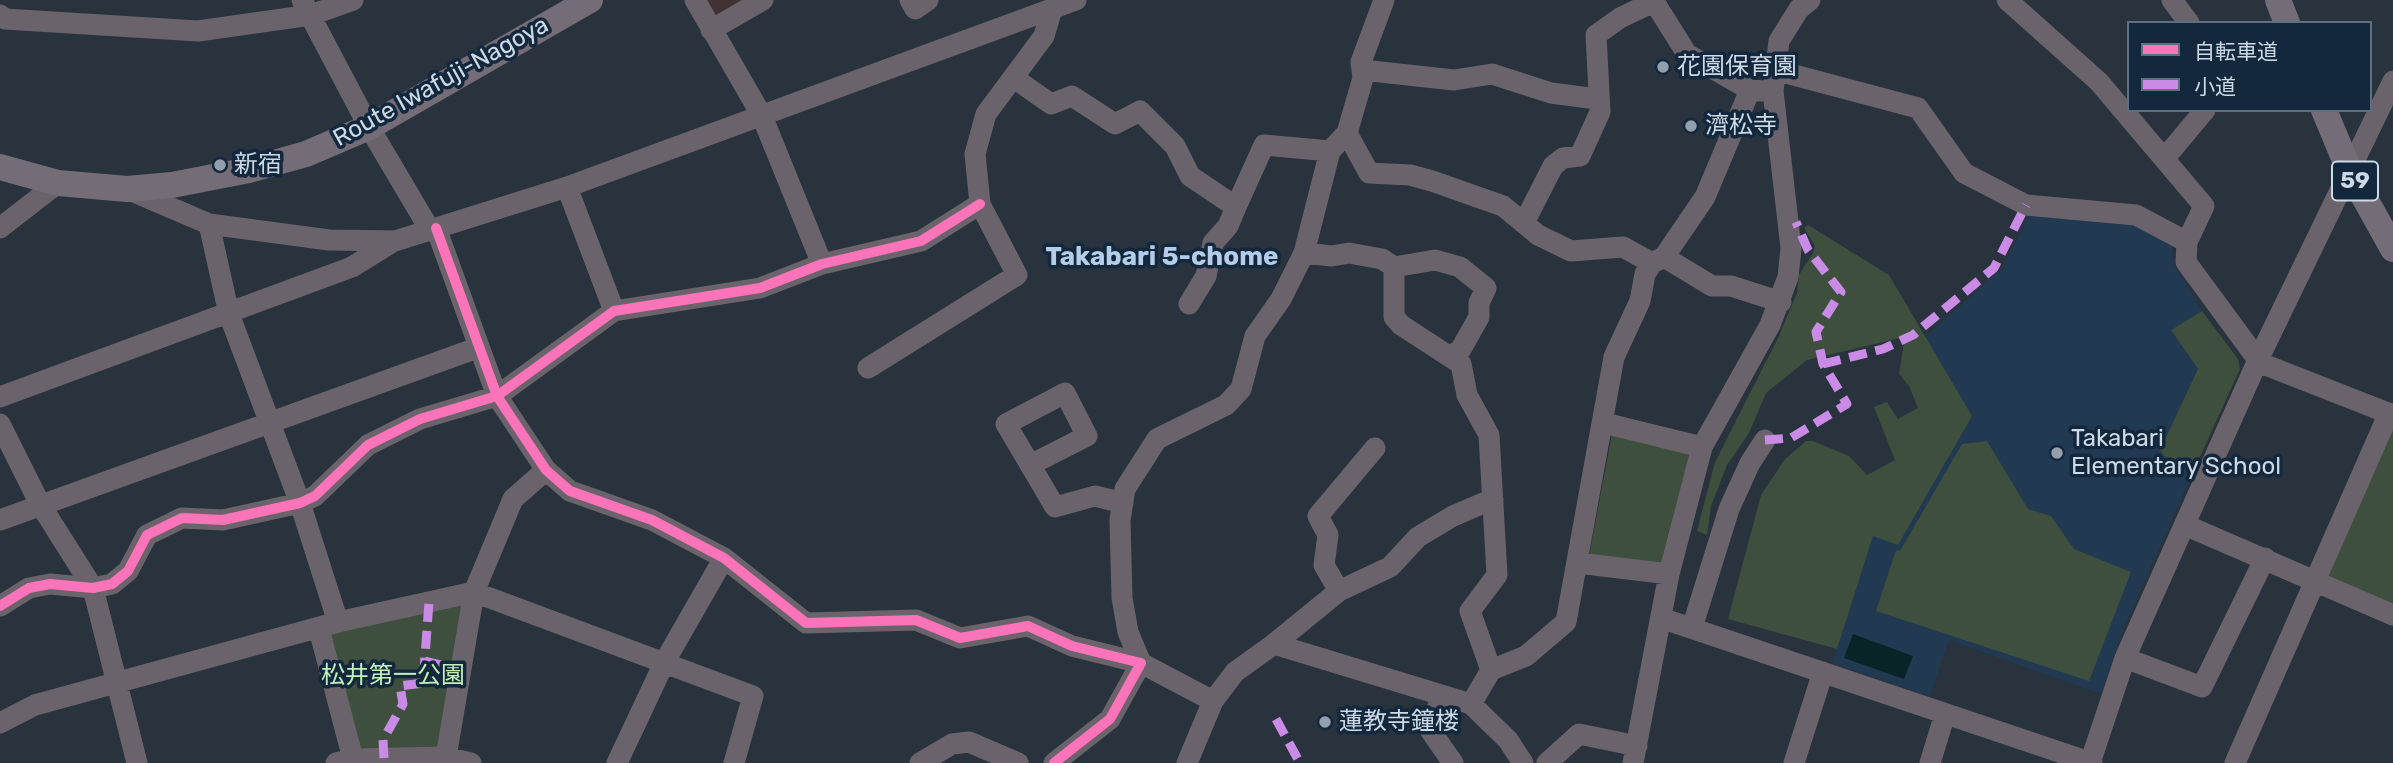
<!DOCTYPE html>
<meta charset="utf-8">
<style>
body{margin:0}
#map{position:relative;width:2393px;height:763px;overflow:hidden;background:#28333e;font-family:Rubik,"Noto Sans JP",sans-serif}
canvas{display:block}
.legend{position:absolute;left:2127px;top:21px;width:245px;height:91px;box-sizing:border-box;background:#14283d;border:2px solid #5e6f81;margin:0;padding:9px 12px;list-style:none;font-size:21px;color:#cdd9e7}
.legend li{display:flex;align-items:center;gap:14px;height:35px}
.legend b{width:35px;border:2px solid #5e6f81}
</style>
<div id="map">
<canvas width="2393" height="763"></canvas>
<ul class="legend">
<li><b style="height:9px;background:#fb73b8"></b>自転車道</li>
<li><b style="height:9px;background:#ca8be6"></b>小道</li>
</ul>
</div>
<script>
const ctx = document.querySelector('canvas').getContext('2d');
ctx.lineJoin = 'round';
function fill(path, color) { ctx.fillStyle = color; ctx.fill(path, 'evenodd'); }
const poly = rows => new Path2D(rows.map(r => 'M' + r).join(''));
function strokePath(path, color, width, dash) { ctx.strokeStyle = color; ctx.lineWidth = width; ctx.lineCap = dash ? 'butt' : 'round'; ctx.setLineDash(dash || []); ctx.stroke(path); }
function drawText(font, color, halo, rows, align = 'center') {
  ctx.font = font + ' Rubik,"Noto Sans JP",sans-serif'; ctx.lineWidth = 7; ctx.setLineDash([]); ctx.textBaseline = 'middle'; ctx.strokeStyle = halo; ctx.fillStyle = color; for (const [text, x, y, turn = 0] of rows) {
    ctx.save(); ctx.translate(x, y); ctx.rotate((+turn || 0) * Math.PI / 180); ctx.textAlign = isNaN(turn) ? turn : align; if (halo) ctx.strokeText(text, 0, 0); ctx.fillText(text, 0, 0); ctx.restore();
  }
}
fill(poly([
 [703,0,754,0,721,19,712,16]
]), '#423234');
fill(poly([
 [2029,215,2127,222,2172,239,2173,263,2202,311,2171,330,2198,369,2160,450,2164,456,2194,470,2123,629,2101,694,1949,640,1930,696,1832,663,1873,535,1972,416,1925,337,2003,268]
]), '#223952');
fill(poly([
 [1808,225,1889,275,1972,416,1898,545,1873,536,1837,649,1728,619,1761,495,1785,459,1806,441,1813,441,1849,456,1867,475,1895,460,1874,407,1887,402,1898,419,1918,408,1909,386,1899,374,1904,343,1900,338,1807,360,1766,393,1749,433,1727,465,1711,506,1707,535,1697,531,1715,462,1778,338,1797,293,1799,275,1813,253,1815,246,1804,228],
 [2202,311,2238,359,2240,369,2194,470,2164,456,2160,450,2198,369,2171,330],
 [2393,423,2393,606,2328,578],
 [1612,434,1691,452,1663,568,1589,556],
 [1987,441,2028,509,2051,516,2074,549,2131,572,2089,681,1876,611,1896,550,1900,551,1962,444],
 [467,598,440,751,352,754,319,629]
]), '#3e4f3e');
fill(poly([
 [1853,634,1913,656,1904,679,1844,658]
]), '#082426');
strokePath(poly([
 [302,0,369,127,430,230],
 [695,0,762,116,822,264],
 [910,0,915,9,928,0],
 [1653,0,1687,54,1750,90,1764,91],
 [2007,0,2099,82,2204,206,2187,242,2186,262,2258,360],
 [2172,0,2189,23],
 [0,15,5,19,198,31,311,15,353,0],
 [711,30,763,0],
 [1362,70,1454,80,1492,74,1551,93,1597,99],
 [1775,70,1918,108,1964,173,2026,205,2136,215,2187,242],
 [1014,78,1051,104,1072,96,1115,124,1140,111,1175,146,1190,176,1236,207,1228,226,1213,243,1206,276,1189,304],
 [1347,133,1369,173,1410,175,1432,181,1503,206,1538,235,1571,251,1623,247,1652,263],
 [2164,159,2205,110],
 [567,187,614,311],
 [127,189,209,224,329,240,395,241,567,187,1076,0],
 [1236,207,1264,145,1330,151],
 [1525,221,1553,166,1563,158,1580,156,1600,112,1596,35,1620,18,1653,2],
 [209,224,229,314,300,503,338,622],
 [0,228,58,183],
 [436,228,497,396,546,470,570,491,652,520,724,558,806,623,916,620,960,638,1028,626,1072,646,1141,663,1110,719,1054,763],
 [1304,253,1332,256,1349,253,1382,259,1394,267,1394,317,1401,325,1461,364,1467,395,1489,435,1497,575,1470,611,1491,670,1471,704],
 [1664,257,1712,286,1731,286,1781,302],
 [1394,267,1435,260,1460,267,1486,288,1479,303,1479,317,1461,349,1451,357],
 [2258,362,2393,415],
 [868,368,1017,275,980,204,975,154,986,114,1044,36,1052,9],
 [0,397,352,267,394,241],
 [1604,423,1702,447],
 [0,424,40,504,93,588,137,763],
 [1030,465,1087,436,1065,393,1006,424,1055,507,1095,496,1123,503],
 [0,520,477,348],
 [2185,525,2393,615],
 [1578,563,1669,574],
 [1339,591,1324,565,1328,535,1318,516,1375,448],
 [0,606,29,588,50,584,93,588,112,584,128,571,147,535,182,518,223,520,300,503,315,496,368,445,420,419,497,396,614,311,760,288,822,264,921,241,980,204],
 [1661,618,2092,763],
 [1692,628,1729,509,1750,463,1765,440],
 [319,629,353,759],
 [1274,644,1339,591,1390,567,1418,537,1453,516,1493,499],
 [2125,658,2202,687,2265,558],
 [1491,670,1526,656,1566,622,1614,357,1640,301,1645,274,1652,263,1664,257,1705,197,1750,90],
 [1443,696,1428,727,1453,763],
 [1213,701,1141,663,1128,632,1122,598,1120,520,1125,489,1157,439,1226,405,1241,389,1255,336,1281,299,1304,253,1330,151,1347,133,1363,78,1361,62,1384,0],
 [0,723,35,705,338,622,474,592,753,696,734,763],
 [336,763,353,759,446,757,471,763],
 [445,763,474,592,513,499,546,470],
 [617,763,665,661,724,558],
 [920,763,952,744,969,742,1018,763],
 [1187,763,1213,701,1235,672,1274,644,1471,704,1508,740,1523,763],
 [1547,763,1579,734,1637,746],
 [1633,763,1669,574,1702,447,1770,325,1788,277,1791,248,1773,91,1779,41,1799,9,1810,0],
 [1794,763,1823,672],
 [1930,763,1945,714],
 [2090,763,2125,658,2258,360,2393,81],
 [2235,763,2389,413]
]), '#6b636b', 21);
strokePath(poly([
 [2278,0,2287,23],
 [2324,110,2349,170,2393,249],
 [0,167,58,183,127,189,172,185,249,170,306,154,369,127,590,0]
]), '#746c76', 26);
strokePath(poly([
 [1823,364,1883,349,1913,335,1994,268,2026,205],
 [1765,440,1791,438,1847,404,1823,364,1816,332,1841,292,1808,250,1796,222],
 [425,661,461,670],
 [1276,719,1300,763],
 [384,758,383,740,403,704,400,686,423,683,429,602]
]), '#ca8be6', 9, [18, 9]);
strokePath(poly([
 [436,228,497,396,546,470,570,491,652,520,724,558,806,623,916,620,960,638,1028,626,1072,646,1141,663,1110,719,1054,763],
 [0,606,29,588,50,584,93,588,112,584,128,571,147,535,182,518,223,520,300,503,315,496,368,445,420,419,497,396,614,311,760,288,822,264,921,241,980,204]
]), '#fb73b8', 10);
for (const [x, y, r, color] of [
 [1663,67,7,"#939fac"],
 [1691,126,7,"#939fac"],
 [220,165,7,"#939fac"],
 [2057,453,7,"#939fac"],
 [1325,722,7,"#939fac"]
]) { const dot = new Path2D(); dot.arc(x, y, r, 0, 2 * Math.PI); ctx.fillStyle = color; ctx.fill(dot); strokePath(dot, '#14283d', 2.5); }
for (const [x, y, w] of [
 [2355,181,46]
]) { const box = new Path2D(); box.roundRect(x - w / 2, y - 19.5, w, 39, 5); ctx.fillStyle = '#14283d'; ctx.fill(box); strokePath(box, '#cdd9e7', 2); }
drawText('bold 23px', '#cdd9e7', null, [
 ["59",2355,181]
]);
drawText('24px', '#cdd9e7', '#14283d', [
 ["花園保育園",1677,67],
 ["濟松寺",1705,126],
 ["新宿",234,165],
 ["Takabari",2071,439],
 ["Elementary School",2071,467],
 ["蓮教寺鐘楼",1339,722]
], 'left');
drawText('24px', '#cdd9e7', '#14283d', [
 ["Route Iwafuji-Nagoya",441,82,-29]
]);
drawText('24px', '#c1f0b8', '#14283d', [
 ["松井第一公園",393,676]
]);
drawText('bold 26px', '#b4cde9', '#14283d', [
 ["Takabari 5-chome",1162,257]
]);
</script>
